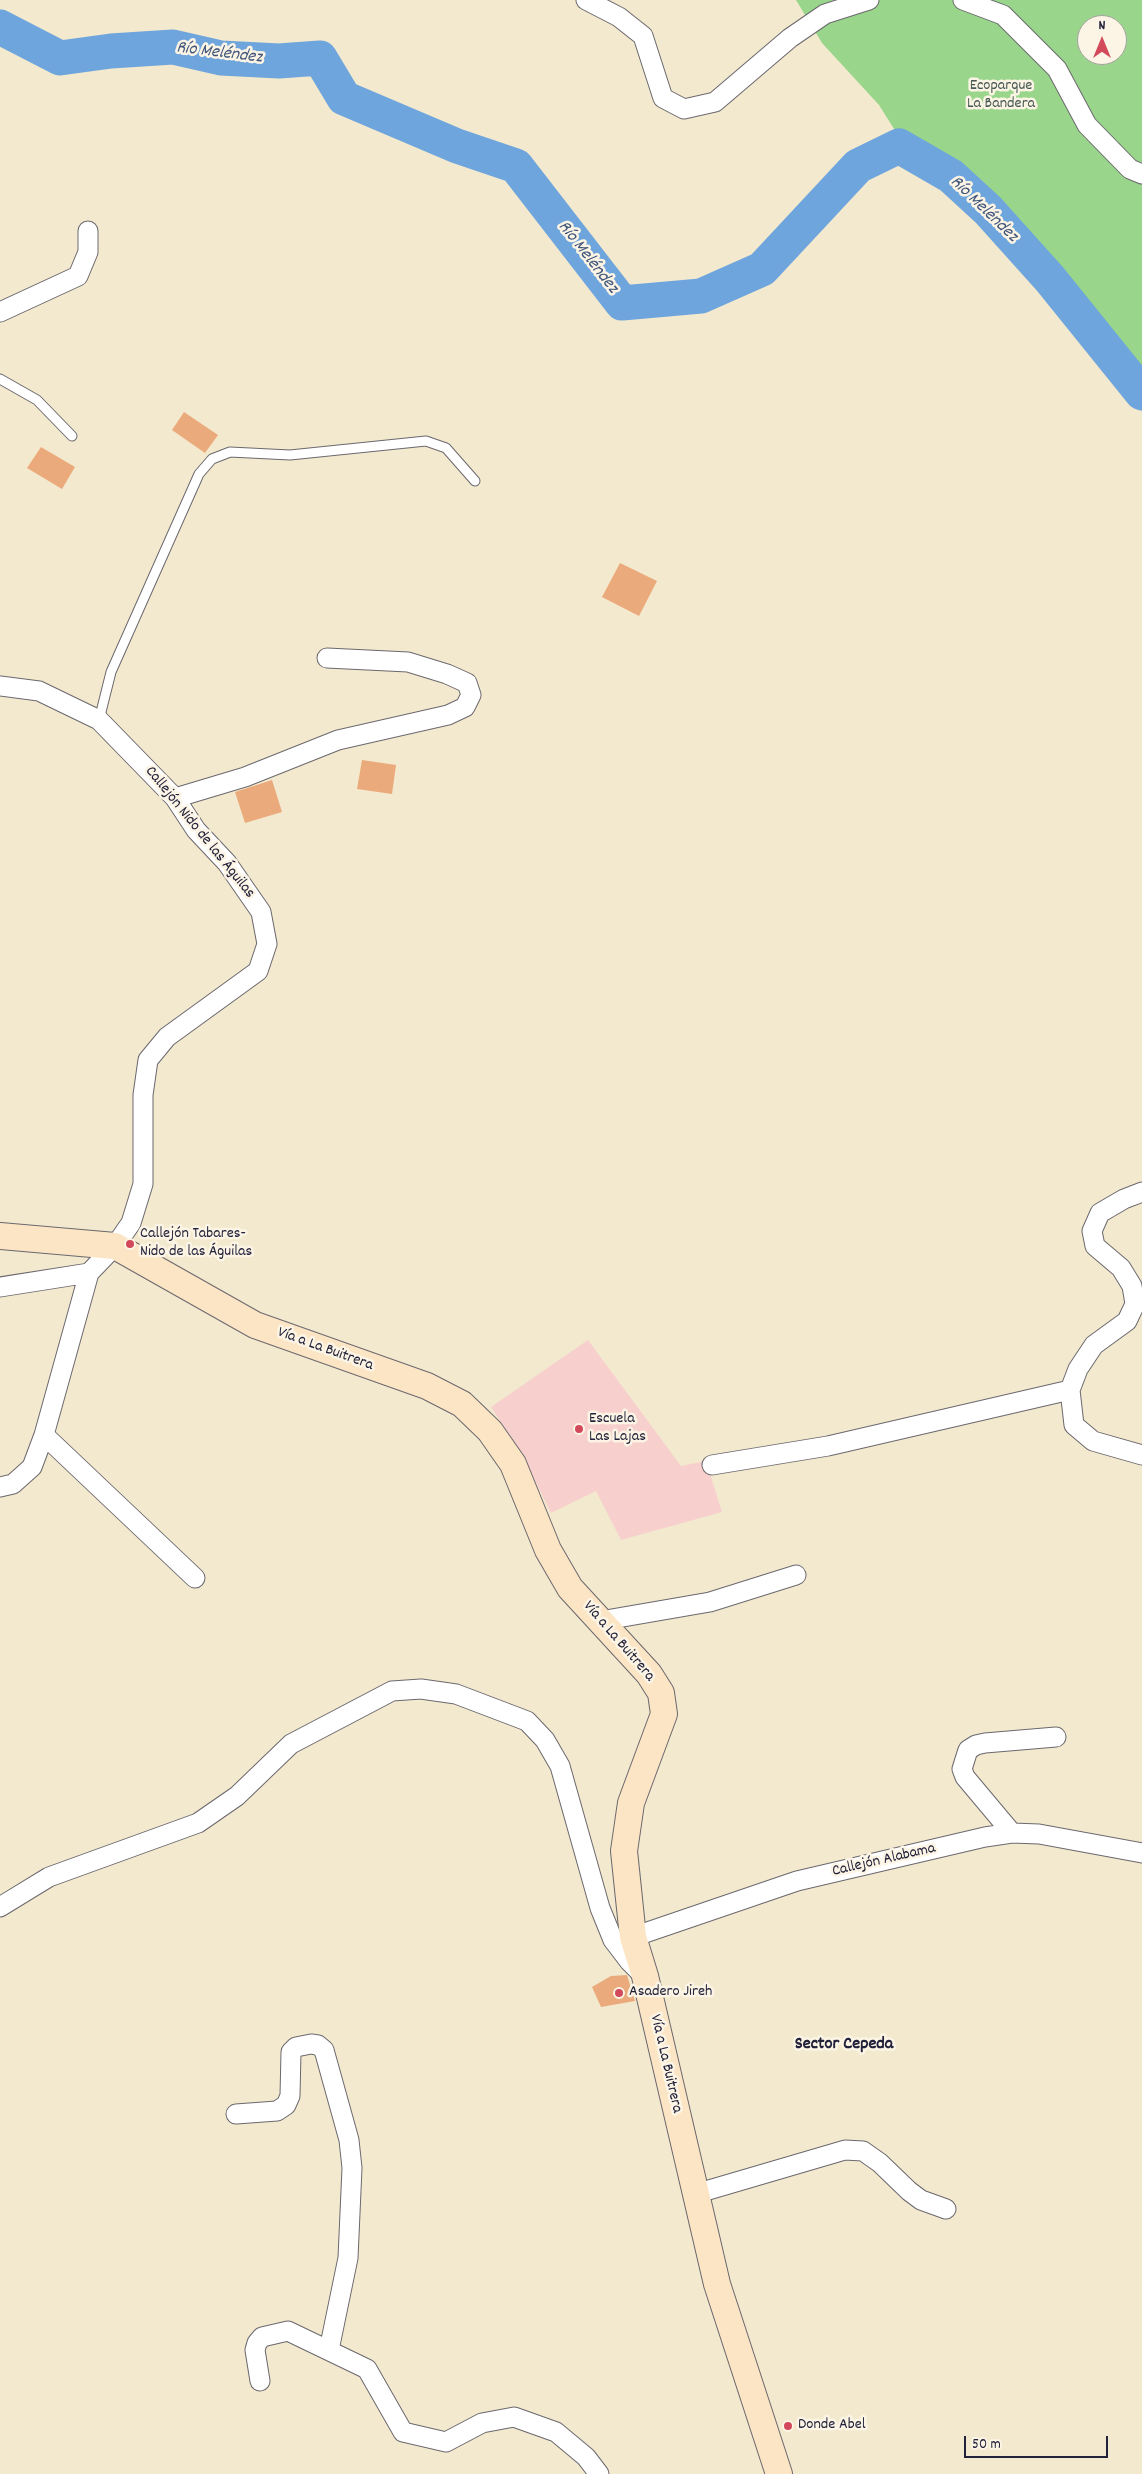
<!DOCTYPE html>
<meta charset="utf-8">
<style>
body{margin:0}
#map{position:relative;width:1142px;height:2474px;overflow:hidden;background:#f3e9ce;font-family:Dekko,sans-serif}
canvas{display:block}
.north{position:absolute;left:1077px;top:15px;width:50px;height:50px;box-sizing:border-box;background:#fcf5e5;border:1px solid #a5a1a1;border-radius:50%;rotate:0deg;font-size:14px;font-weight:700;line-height:20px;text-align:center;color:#22223b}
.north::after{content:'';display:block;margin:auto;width:18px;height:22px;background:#d1495b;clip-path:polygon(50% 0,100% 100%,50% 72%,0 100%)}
.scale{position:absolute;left:964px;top:2436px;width:144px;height:22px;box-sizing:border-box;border:2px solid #22223b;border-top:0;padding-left:6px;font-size:15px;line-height:18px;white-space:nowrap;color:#22223b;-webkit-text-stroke:4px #fcf5e5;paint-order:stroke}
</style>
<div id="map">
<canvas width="1142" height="2474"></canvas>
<div class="north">N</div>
<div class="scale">50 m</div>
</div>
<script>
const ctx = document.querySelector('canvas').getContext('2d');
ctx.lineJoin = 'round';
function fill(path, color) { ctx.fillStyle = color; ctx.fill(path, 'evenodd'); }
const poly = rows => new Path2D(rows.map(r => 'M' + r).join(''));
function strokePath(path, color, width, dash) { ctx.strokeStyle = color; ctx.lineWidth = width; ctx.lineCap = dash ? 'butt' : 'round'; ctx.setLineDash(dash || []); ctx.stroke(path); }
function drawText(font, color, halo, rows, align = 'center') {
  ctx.font = font + ' Dekko,sans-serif'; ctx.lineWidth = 5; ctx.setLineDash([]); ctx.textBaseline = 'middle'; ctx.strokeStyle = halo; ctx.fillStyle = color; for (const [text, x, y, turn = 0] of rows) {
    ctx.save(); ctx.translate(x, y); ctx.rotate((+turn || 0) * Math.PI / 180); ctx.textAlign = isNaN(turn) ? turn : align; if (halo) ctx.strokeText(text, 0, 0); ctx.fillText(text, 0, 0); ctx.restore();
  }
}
fill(poly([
 [588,1340,681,1466,706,1461,722,1512,621,1540,596,1491,551,1513,520,1451,491,1407]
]), '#f7d0cd');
fill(poly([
 [796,0,1142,0,1142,393,1050,279,989,210,951,176,899,146,896,132,879,105,822,43],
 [1087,25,1117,25,1117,55,1087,55]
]), '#99d68b');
strokePath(poly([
 [0,27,60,58,111,51,173,47,221,58,279,61,320,58,344,98,457,146,516,166,622,303,701,296,762,269,858,166,899,146,951,176,988,210,1050,279,1142,393]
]), '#6ea5dd', 35);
fill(poly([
 [184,412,218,435,205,453,172,430],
 [41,447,75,467,62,489,27,468],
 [620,563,657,581,639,616,602,597],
 [362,760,396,765,392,794,357,789],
 [272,780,282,812,245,823,235,792],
 [627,1975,635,2001,601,2007,592,1987,611,1976]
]), '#ebaa7b');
const lane = poly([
 [0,379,37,400,72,436],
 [99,720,111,672,199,474,212,459,230,452,290,455,426,441,446,448,475,481]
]);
const street = poly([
 [586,0,619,17,643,36,663,98,684,109,715,102,790,38,825,14,869,0],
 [963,0,1003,15,1057,69,1087,125,1130,169,1142,174],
 [0,312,78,276,88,252,88,231],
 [0,686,39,691,99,720,175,798,196,830,227,863,261,912,267,944,258,971,167,1037,148,1060,143,1095,143,1184,131,1223,115,1246,89,1273,0,1287],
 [175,798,245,777,338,740,448,715,465,707,471,695,467,683,447,674,408,662,327,658],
 [1142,1192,1124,1199,1100,1213,1092,1231,1095,1246,1121,1268,1132,1286,1135,1304,1127,1321,1094,1345,1078,1369,1070,1390,1074,1425,1093,1441,1142,1455],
 [44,1435,195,1578],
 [712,1465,828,1446,1070,1390],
 [0,1487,13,1484,32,1467,44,1435,89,1273],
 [600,1621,710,1602,796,1575],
 [1012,1833,965,1777,962,1769,968,1750,976,1745,985,1743,1056,1737],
 [0,1907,49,1877,198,1823,237,1796,291,1744,392,1691,421,1689,456,1694,527,1721,545,1740,560,1766,600,1908,613,1940,629,1961,642,1974],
 [633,1937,797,1881,985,1837,1012,1833,1039,1834,1142,1853],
 [236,2114,277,2111,286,2105,290,2096,291,2052,296,2047,311,2044,318,2045,324,2050,349,2140,352,2168,348,2258,329,2350],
 [695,2194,845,2150,863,2151,880,2163,909,2191,921,2200,946,2209],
 [260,2381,255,2350,257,2343,262,2337,288,2331,367,2369,403,2432,446,2442,482,2423,514,2417,556,2432,586,2457,599,2474]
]);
const secondary = poly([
 [0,1236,115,1246,255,1325,427,1386,462,1404,490,1431,513,1464,548,1550,570,1588,649,1674,661,1693,664,1714,631,1803,624,1851,633,1937,645,1976,717,2284,779,2474]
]);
strokePath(lane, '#6b686e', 11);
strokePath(street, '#6b686e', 21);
strokePath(secondary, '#6b686e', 28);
strokePath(lane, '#fff', 9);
strokePath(street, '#fff', 19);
strokePath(secondary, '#fce5c4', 26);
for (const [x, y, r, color] of [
 [130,1244,5,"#d1495b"],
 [579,1429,5,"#d1495b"],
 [619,1993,5,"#d1495b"],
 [788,2426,5,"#d1495b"]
]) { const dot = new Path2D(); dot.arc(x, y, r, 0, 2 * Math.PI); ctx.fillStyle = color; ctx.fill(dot); strokePath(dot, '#fcf5e5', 2); }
drawText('16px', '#465853', '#fcf5e5', [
 ["Ecoparque",1001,87],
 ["La Bandera",1001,105]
]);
drawText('16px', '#22223b', '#fcf5e5', [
 ["Callejón Nido de las Águilas",199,833,51],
 ["Vía a La Buitrera",325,1350,20],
 ["Vía a La Buitrera",618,1642,49],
 ["Callejón Alabama",884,1861,-13],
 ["Vía a La Buitrera",665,2064,77]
]);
drawText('16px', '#22223b', '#fcf5e5', [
 ["Callejón Tabares-",140,1235],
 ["Nido de las Águilas",140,1253],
 ["Escuela",589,1420],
 ["Las Lajas",589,1438],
 ["Asadero Jireh",629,1993],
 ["Donde Abel",798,2426]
], 'left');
drawText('italic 18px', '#40567c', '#fcf5e5', [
 ["Río Meléndez",219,54,7],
 ["Río Meléndez",983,210,44],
 ["Río Meléndez",587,258,52]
]);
drawText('bold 18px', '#22223b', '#fcf5e5', [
 ["Sector Cepeda",844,2046]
]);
</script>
